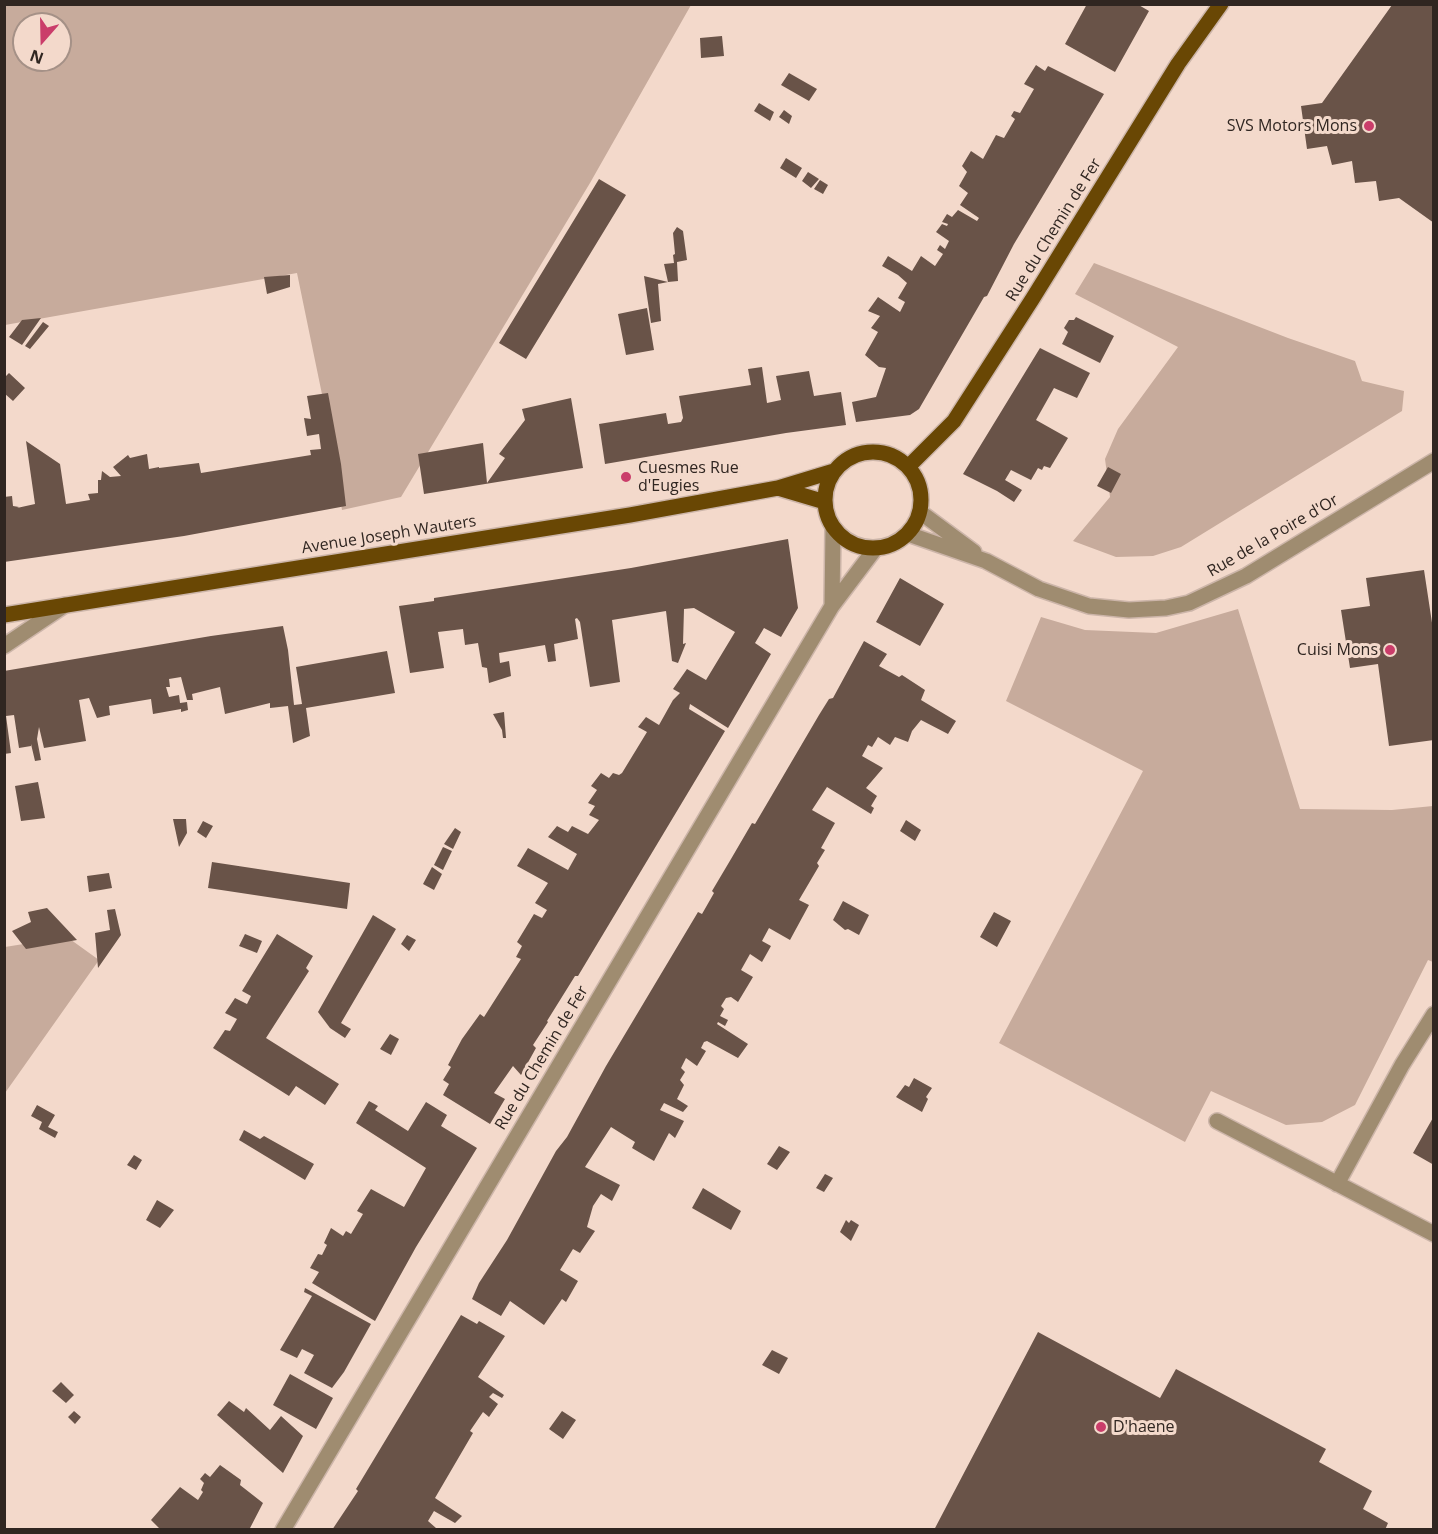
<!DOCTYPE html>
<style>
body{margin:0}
#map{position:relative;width:1438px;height:1534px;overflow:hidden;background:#f3d9cb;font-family:"Open Sans",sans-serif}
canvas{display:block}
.frame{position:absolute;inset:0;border:6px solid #302621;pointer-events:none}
.north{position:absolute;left:12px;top:12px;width:60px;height:60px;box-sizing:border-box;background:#f3d9cb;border:2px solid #a59187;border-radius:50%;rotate:200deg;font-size:16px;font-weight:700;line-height:24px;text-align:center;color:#302621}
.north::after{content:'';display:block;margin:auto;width:21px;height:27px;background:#ca3d6a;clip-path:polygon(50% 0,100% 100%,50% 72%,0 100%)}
</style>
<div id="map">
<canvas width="1438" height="1534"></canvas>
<div class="frame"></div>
<div class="north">N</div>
</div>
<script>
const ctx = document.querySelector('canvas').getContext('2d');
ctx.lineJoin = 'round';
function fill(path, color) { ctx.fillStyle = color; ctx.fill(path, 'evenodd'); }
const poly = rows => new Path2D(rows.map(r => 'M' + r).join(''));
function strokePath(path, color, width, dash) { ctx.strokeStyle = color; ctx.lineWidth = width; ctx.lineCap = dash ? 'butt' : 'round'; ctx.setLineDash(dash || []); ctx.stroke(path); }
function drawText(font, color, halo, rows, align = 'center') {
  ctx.font = font + ' "Open Sans",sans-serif'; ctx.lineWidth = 6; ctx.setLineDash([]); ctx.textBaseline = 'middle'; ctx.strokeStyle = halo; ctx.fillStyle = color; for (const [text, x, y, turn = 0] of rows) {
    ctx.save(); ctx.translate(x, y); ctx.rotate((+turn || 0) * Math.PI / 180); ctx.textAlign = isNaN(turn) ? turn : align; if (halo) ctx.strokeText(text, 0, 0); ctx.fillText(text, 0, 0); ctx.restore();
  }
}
fill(poly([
 [5,5,691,5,590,183,401,497,342,510,324,404,297,273,5,325],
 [24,24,60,24,60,60,24,60],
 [1094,263,1288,338,1355,361,1362,381,1404,391,1402,411,1181,547,1153,556,1116,557,1073,541,1110,497,1105,459,1118,429,1178,347,1075,294],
 [1238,609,1300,809,1392,810,1433,806,1433,962,1428,960,1355,1105,1322,1122,1286,1125,1211,1091,1185,1142,999,1043,1143,771,1006,701,1041,617,1085,630,1156,633],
 [67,937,99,960,5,1093,5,947]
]), '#c7ab9c');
fill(poly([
 [1087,4,1137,4,1149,11,1115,72,1065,44],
 [1392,5,1434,5,1434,223,1399,198,1379,201,1376,181,1355,183,1352,161,1332,165,1327,146,1307,149,1301,106,1322,103],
 [722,36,724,56,701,58,700,38],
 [1036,65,1045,71,1048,66,1104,94,1014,244,987,296,984,297,919,409,910,415,856,422,852,402,876,397,886,368,879,367,865,355,878,332,871,328,880,316,868,311,878,297,900,312,905,302,898,298,907,283,898,275,882,266,888,256,912,271,921,256,935,266,943,254,937,250,940,245,945,249,949,241,936,232,942,224,947,226,948,224,942,222,947,214,952,217,958,210,977,221,979,218,960,205,968,193,959,186,967,172,962,166,971,151,983,159,996,135,1004,138,1015,119,1011,116,1014,111,1020,113,1034,89,1024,84],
 [789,73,817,89,809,101,781,85],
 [759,103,774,112,770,121,754,111],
 [784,110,792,116,789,124,779,117],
 [786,158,802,168,796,178,780,168],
 [808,172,819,179,811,188,802,181],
 [599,179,626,195,526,359,499,343],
 [820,180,828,185,823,194,814,189],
 [677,227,683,231,687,260,677,262,678,281,668,282,664,264,674,263,673,255,675,254,673,233],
 [290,275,290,287,267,294,264,277],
 [644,276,668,282,658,284,661,321,651,323],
 [647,308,654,350,626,355,618,314],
 [1076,317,1114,336,1100,363,1062,344,1068,332,1064,328,1069,320,1074,320],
 [41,318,22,345,9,337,22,320],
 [43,322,49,326,30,349,25,346],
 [1040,348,1090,373,1077,398,1054,388,1036,420,1068,438,1050,468,1044,466,1042,470,1038,468,1031,480,1011,470,1005,480,1022,490,1014,502,997,491,963,474],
 [762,367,767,403,781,400,776,376,809,371,814,396,841,392,846,425,786,433,605,464,599,424,666,413,668,424,681,422,683,418,679,396,751,385,748,369],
 [9,373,25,388,13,401,4,393,4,378],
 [328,393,341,464,346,506,184,536,4,562,4,497,12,496,13,506,19,507,17,508,35,504,26,441,60,464,66,504,90,500,88,494,98,493,98,480,101,480,102,471,110,477,121,476,113,467,128,455,130,458,147,454,149,469,159,467,159,468,199,463,201,473,311,455,310,450,321,449,319,434,307,436,304,418,311,419,307,396],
 [571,398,583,468,424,494,418,454,483,443,487,483,505,458,499,454,525,420,522,409],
 [1108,467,1121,474,1111,493,1097,486],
 [788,539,798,608,781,637,764,628,755,643,771,654,728,728,690,704,689,709,725,731,578,976,575,976,547,1021,548,1022,533,1045,536,1048,521,1075,513,1066,494,1093,505,1099,490,1124,443,1095,449,1084,443,1080,451,1067,448,1065,462,1039,480,1014,484,1017,521,959,516,957,522,946,517,942,534,914,542,918,547,910,535,903,548,883,517,866,528,848,568,870,577,854,548,837,557,826,568,832,572,826,588,834,599,820,589,815,595,806,588,803,597,790,591,786,601,773,609,778,613,773,619,775,622,773,647,732,638,727,646,717,659,725,673,700,680,693,673,689,687,669,706,680,735,632,694,608,684,609,683,644,686,643,678,663,672,661,666,611,612,620,620,682,590,687,580,622,577,618,575,619,578,639,554,644,556,661,548,662,545,645,499,653,500,663,509,661,511,676,489,683,487,668,482,667,478,643,465,645,463,629,438,632,444,668,410,673,399,606,434,601,434,598,631,568],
 [1424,570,1434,636,1434,740,1389,746,1378,664,1350,668,1341,610,1370,606,1366,578],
 [900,578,944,604,920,646,876,622],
 [283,626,288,650,294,705,302,704,296,667,387,651,395,693,306,708,310,736,293,743,288,706,270,708,270,703,225,714,220,687,192,694,193,700,187,700,181,677,169,679,170,687,166,687,169,697,179,695,180,703,187,702,188,710,181,712,181,709,153,714,151,699,109,706,110,715,97,718,89,698,79,700,86,741,44,748,39,727,37,739,41,760,35,761,31,744,31,746,19,748,14,715,6,716,11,753,4,754,4,671,211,636],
 [864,641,887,654,879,666,899,677,902,675,925,690,921,700,956,721,948,734,921,720,912,731,908,742,895,737,890,745,878,737,872,747,868,745,862,756,883,768,866,788,877,796,871,806,874,808,871,814,827,787,812,810,835,823,821,848,825,850,817,863,819,866,799,900,809,905,790,940,769,928,762,941,771,946,762,962,750,954,741,970,753,977,738,1002,731,997,726,998,721,1006,724,1009,720,1016,728,1020,725,1026,718,1022,717,1024,748,1044,738,1058,707,1041,704,1042,701,1048,706,1051,697,1066,686,1058,681,1068,685,1072,680,1080,684,1085,677,1099,688,1106,683,1112,664,1103,660,1110,684,1121,675,1138,669,1133,654,1161,632,1148,635,1142,611,1127,585,1167,620,1185,612,1201,601,1194,593,1206,587,1227,595,1231,580,1253,573,1249,560,1270,578,1281,566,1302,562,1299,544,1325,510,1301,501,1316,472,1299,479,1283,507,1240,556,1151,567,1137,606,1066,698,912,702,914,714,893,712,891,731,859,752,823,755,824,819,715,829,699,833,698],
 [504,712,506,738,503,738,502,730,493,714],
 [38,782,45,818,21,821,15,786],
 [173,819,186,819,187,833,179,847],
 [906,820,921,830,915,841,900,831],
 [203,821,213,826,206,838,197,832],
 [455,828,461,832,453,849,444,844],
 [443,847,452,851,443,870,434,865],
 [212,862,350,883,347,909,208,888],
 [432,867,442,874,434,890,423,884],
 [109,873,112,888,89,892,87,876],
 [843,901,869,915,859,935,848,929,845,930,833,920],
 [47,908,77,940,26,949,12,931,31,922,28,912],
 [115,909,121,935,98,968,95,933,110,930,107,910],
 [994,912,1011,921,997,947,980,937],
 [373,915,396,929,341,1023,351,1029,345,1038,330,1028,318,1012],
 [245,934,262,941,257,953,239,946],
 [277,934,313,956,306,968,309,971,266,1038,339,1084,325,1105,296,1086,289,1096,213,1048,225,1030,230,1031,237,1019,225,1013,235,998,247,1004,251,996,242,991],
 [407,935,416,940,409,951,401,944],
 [390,1034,399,1039,391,1055,380,1049],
 [914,1078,932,1088,926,1097,928,1099,922,1112,896,1097,905,1085,909,1087],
 [369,1101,378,1106,375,1110,408,1131,426,1102,447,1115,441,1126,477,1148,416,1247,375,1321,312,1283,319,1272,310,1268,318,1254,322,1255,327,1245,324,1243,331,1228,343,1236,346,1231,351,1234,363,1214,357,1211,371,1189,404,1207,426,1168,356,1123],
 [37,1105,55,1115,48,1127,58,1132,55,1138,39,1129,42,1122,31,1116],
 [1434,1116,1434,1165,1413,1153],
 [244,1130,260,1139,264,1136,314,1164,305,1180,239,1140],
 [779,1146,790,1152,777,1170,767,1164],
 [134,1155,142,1160,136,1170,127,1165],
 [825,1174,833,1178,824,1192,816,1188],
 [703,1188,741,1211,731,1230,692,1208],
 [157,1200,174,1210,160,1228,146,1220],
 [846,1220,849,1223,851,1220,859,1225,851,1241,840,1232],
 [305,1288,371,1324,344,1372,332,1388,304,1373,314,1355,302,1349,297,1358,280,1350,312,1296,304,1292],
 [461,1315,477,1324,479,1321,505,1336,478,1377,504,1395,502,1398,493,1393,489,1397,498,1404,489,1417,483,1412,470,1431,473,1433,435,1498,462,1516,455,1523,434,1511,428,1521,436,1528,434,1530,332,1530,358,1491,356,1489],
 [1038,1332,1160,1398,1176,1369,1326,1449,1319,1462,1372,1491,1363,1509,1388,1523,1385,1530,934,1530],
 [772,1350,788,1358,779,1374,762,1365],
 [290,1374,333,1398,316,1429,273,1405],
 [61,1382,74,1395,66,1403,52,1391],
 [229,1401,244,1412,246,1408,270,1430,281,1416,303,1436,283,1473,217,1415],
 [74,1411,81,1417,75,1424,68,1417],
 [562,1411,576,1420,563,1439,549,1429],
 [220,1465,241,1480,240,1485,263,1503,249,1530,161,1530,151,1520,180,1487,198,1500,203,1492,201,1490,204,1483,200,1479,205,1473,210,1477]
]), '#695348');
const minor = poly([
 [920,512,974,552],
 [908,534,986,561,1039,589,1089,606,1129,610,1166,608,1189,603,1246,576,1434,461],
 [832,606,833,528],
 [4,646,65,605],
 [1217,1121,1434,1234],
 [1337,1184,1402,1065,1434,1014],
 [283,1530,832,606,875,549]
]);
const major = poly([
 '825 500a48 48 0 1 1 96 0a48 48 0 1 1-96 0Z',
 [908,467,954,421,1033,298,1178,64,1221,4],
 [778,488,825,502],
 [4,615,630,515,778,488,834,471]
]);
strokePath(minor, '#ccb5a9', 18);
strokePath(major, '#ccb5a9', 18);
strokePath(minor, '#9f8c70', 15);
strokePath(major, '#694704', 15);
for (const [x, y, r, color] of [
 [1369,126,6,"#ca3d6a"],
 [626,477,6,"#ca3d6a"],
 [1390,650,6,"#ca3d6a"],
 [1101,1427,6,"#ca3d6a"]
]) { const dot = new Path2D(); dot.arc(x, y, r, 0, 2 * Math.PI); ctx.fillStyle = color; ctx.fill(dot); strokePath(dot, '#f3d9cb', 2); }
drawText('16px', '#302621', '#f3d9cb', [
 ["SVS Motors Mons",1357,126],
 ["Cuesmes Rue",638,468,"left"],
 ["d'Eugies",638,486,"left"],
 ["Cuisi Mons",1378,650],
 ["D'haene",1113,1427,"left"]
], 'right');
drawText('16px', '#302621', '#f3d9cb', [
 ["Rue du Chemin de Fer",1054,230,-58],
 ["Avenue Joseph Wauters",389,535,-9],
 ["Rue de la Poire d'Or",1273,536,-30],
 ["Rue du Chemin de Fer",542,1058,-59]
]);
</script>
